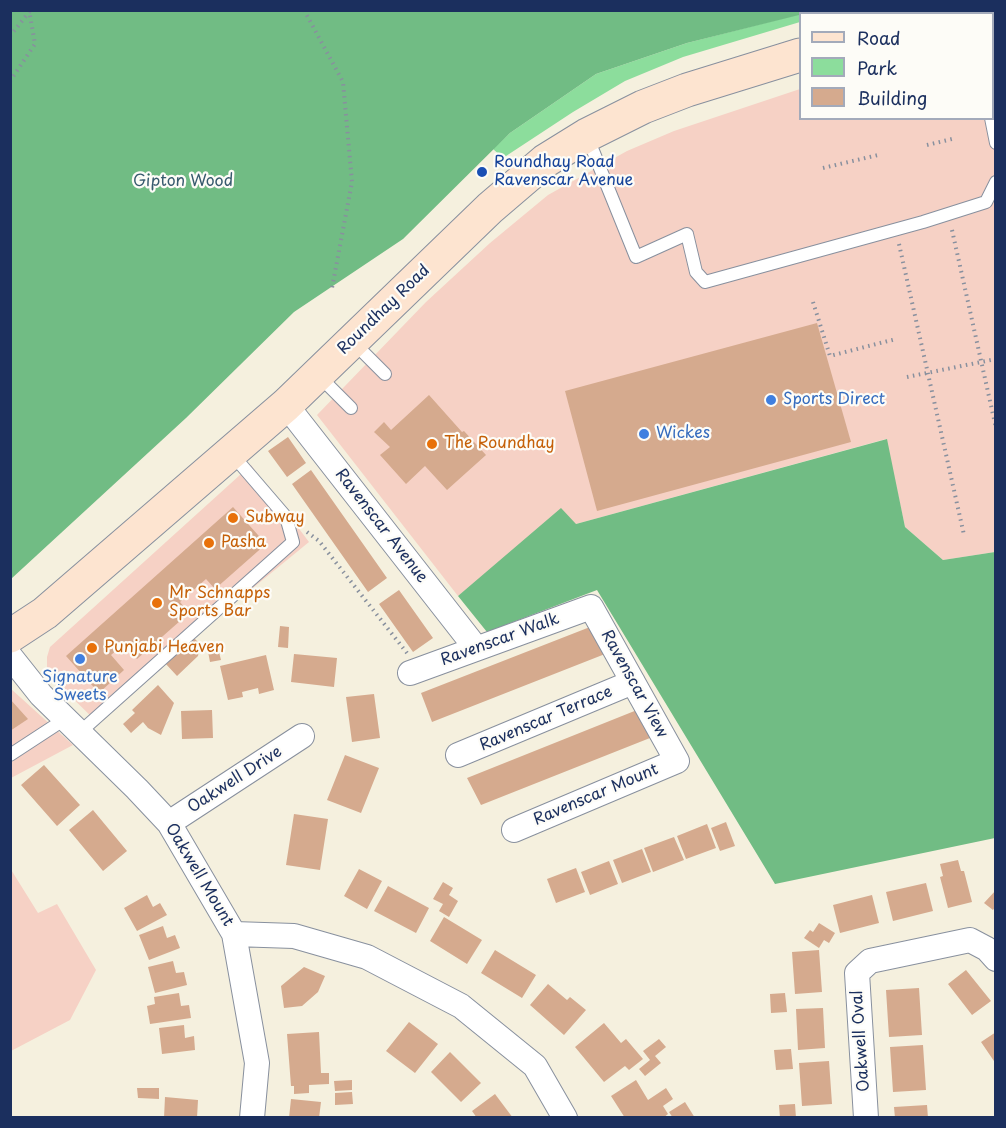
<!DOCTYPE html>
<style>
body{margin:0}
#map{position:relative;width:1006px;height:1128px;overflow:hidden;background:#f5f0de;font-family:"Playpen Sans",sans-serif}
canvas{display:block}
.frame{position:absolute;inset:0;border:12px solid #1b2f5e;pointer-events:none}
.legend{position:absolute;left:799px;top:12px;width:195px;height:108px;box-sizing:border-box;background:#fdfcf7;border:2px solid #a3aaba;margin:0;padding:8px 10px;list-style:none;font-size:18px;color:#1b2f5e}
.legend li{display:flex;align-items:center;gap:12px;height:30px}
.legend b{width:30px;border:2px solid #a3aaba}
</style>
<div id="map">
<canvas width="1006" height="1128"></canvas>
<div class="frame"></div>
<ul class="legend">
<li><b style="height:8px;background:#fde4d0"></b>Road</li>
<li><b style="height:16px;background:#8cdd9c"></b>Park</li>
<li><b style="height:16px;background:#d5aa8e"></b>Building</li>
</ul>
</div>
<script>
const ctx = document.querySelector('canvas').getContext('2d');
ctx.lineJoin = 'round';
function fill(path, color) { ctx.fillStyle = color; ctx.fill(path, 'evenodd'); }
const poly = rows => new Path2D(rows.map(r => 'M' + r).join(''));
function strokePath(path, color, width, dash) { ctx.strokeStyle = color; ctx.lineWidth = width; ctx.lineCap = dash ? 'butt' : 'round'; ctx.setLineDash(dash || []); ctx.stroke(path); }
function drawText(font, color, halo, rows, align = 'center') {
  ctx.font = font + ' "Playpen Sans",sans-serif'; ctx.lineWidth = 4.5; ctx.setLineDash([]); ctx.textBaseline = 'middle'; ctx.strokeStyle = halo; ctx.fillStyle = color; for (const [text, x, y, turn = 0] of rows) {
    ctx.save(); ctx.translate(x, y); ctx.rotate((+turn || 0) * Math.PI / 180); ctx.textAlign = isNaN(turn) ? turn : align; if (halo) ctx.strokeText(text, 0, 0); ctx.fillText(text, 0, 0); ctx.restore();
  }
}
fill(poly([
 [995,44,995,552,943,560,905,527,886,439,576,524,475,584,458,596,317,415,426,302,490,243,548,195,627,151,674,131,800,89,800,118,992,118,992,45],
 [251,465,309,542,193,637,99,724,56,682,47,668,47,657,50,647],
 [10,688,73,745,11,778,10,778],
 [10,868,38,913,57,904,96,970,70,1020,11,1051]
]), '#f6d1c5');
fill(poly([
 [800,14,800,22,683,57,625,81,573,112,503,158,493,149,510,133,596,74,687,43]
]), '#8cdd9c');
fill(poly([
 [11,10,815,10,815,11,687,43,596,74,510,133,403,239,294,312,186,418,11,579],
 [887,439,905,527,943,560,995,552,995,838,775,884,597,590,487,632,458,596,561,508,576,524]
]), '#71bc84');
fill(poly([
 [817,323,851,442,597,511,565,391],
 [429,395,462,432,464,431,486,455,447,490,425,466,406,484,380,455,390,447,374,432,384,422,391,430],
 [288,437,306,463,287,477,268,451],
 [311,470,387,578,368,592,292,484],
 [233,507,266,544,215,589,206,579,180,602,189,613,137,659,124,644,111,655,124,670,99,693,66,656],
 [399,590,433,638,413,652,379,604],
 [280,626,289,627,288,648,278,647],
 [590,627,605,654,432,722,421,693],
 [193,637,200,644,198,656,177,676,165,663],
 [217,644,221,660,210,662,207,646],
 [294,654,337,658,334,687,291,682],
 [266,655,274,690,259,694,258,688,242,692,243,697,228,700,220,666],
 [158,685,174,703,161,735,148,728,143,722,131,733,123,724,135,713,132,710],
 [374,694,380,738,352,742,346,697],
 [10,699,28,719,10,731],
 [212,710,213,738,182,739,181,711],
 [637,710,655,736,481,805,467,778],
 [345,755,379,768,361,813,327,800],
 [44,765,80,805,57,826,21,785],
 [93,810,127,851,103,871,69,830],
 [294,814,328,819,320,870,286,865],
 [726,822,735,846,720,851,711,828],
 [707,824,716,848,686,859,677,836],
 [674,837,684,860,653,872,644,848],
 [642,849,651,872,622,883,613,860],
 [958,860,961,871,964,871,972,902,948,908,940,877,943,876,940,864],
 [609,861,618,884,590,895,581,872],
 [576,868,585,892,556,903,547,879],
 [359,869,382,881,367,909,344,896],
 [443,882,453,888,449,895,458,901,449,917,439,911,443,904,433,899],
 [926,883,933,911,893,921,886,892],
 [388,886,429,908,416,933,374,911],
 [996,890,996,906,993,910,984,903],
 [147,895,153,907,160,903,167,915,137,931,124,908],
 [872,895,879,923,840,933,833,905],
 [444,917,482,940,467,964,430,941],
 [819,923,835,933,829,943,824,940,819,948,804,938,810,930,813,932],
 [163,926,167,938,175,935,180,948,149,960,139,935],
 [495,950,536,975,522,998,481,973],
 [819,950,822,992,795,994,792,952],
 [173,961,176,973,184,972,187,985,155,993,148,967],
 [304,967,325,976,318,992,302,1006,284,1008,281,986],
 [966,970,991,1001,972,1015,948,984],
 [548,984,567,1000,570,997,586,1010,564,1035,530,1005],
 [919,988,922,1035,889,1037,886,990],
 [179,993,181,1006,189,1005,191,1018,150,1024,147,1006,155,1004,154,997],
 [785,993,787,1012,771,1013,770,994],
 [823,1008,825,1048,798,1050,796,1009],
 [409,1022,438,1044,415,1073,386,1051],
 [604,1023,621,1043,626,1039,643,1059,629,1070,625,1066,604,1082,575,1047],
 [184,1025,185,1038,194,1036,195,1050,162,1054,159,1028],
 [319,1032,321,1073,329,1073,329,1084,309,1085,309,1093,294,1094,294,1086,291,1086,287,1034],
 [996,1032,996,1064,981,1042],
 [659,1039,666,1047,655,1056,661,1063,645,1076,639,1069,650,1060,643,1051],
 [923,1045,926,1090,893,1092,890,1047],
 [791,1049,793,1069,776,1070,774,1050],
 [450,1052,481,1083,461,1102,431,1072],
 [829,1061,832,1104,802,1106,799,1063],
 [352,1080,352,1090,335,1091,334,1081],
 [636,1080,648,1100,666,1088,673,1099,663,1106,668,1114,663,1118,625,1118,611,1096],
 [137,1088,159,1088,159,1099,138,1098],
 [352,1092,353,1104,335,1105,335,1093],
 [495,1094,513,1118,477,1118,472,1111],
 [165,1097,198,1100,197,1118,164,1118],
 [291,1099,321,1102,319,1118,289,1118],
 [685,1102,695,1118,673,1118,669,1112],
 [795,1104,796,1118,780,1118,779,1105],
 [927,1105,928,1118,895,1118,894,1107]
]), '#d5aa8e');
const lane = poly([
 [992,70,996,72],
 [991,118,996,143],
 [587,136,636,257,687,234,696,272,705,282,923,222,986,202,996,182],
 [353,342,385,374],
 [318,375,351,408],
 [79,733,293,542,286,517,231,453],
 [10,755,65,719]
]);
const street = poly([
 [286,405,476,648],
 [10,656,41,695,137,789,169,823,234,934,257,1063,252,1118],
 [410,673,591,607,677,761,514,830],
 [458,755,633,682],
 [169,823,302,736],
 [234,934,294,936,367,957,461,1006,535,1066,565,1118],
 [866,1118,857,973,870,961,970,940,987,949,996,959]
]);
const secondary = poly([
 [988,14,996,12],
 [10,636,45,613,286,405,490,208,545,161,587,135,643,107,687,90,800,55]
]);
strokePath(lane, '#88909e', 14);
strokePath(street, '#88909e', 26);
strokePath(secondary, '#88909e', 35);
strokePath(poly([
 [304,10,343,82,352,182,332,288],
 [10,36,30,11],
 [10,81,35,44,29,10],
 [927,145,952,139],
 [823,168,878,155],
 [952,230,996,428],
 [899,244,964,535],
 [813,302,830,356,896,339],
 [907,377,996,359],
 [307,532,319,541,407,653]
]), '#88909e', 4, [1.5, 4.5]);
strokePath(lane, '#fff', 12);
strokePath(street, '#fff', 24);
strokePath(secondary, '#fde4d0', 33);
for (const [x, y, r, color] of [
 [482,172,6,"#1a4fb4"],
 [771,400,6,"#3f7fe0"],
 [644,434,6,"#3f7fe0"],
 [432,444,6,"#e8710a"],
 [233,518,6,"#e8710a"],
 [209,543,6,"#e8710a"],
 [157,603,6,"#e8710a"],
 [92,648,6,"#e8710a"],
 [80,659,6,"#3f7fe0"]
]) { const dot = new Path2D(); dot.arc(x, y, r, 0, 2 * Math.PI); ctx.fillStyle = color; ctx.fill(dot); strokePath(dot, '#fdfcf7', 2); }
drawText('16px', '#164399', '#fdfcf7', [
 ["Roundhay Road",494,163],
 ["Ravenscar Avenue",494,181]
], 'left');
drawText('16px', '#375a6e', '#fdfcf7', [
 ["Gipton Wood",183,182]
]);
drawText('16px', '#1b2f5e', '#fdfcf7', [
 ["Roundhay Road",384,310,-44],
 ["Ravenscar Avenue",381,526,52],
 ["Ravenscar Walk",500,640,-20],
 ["Ravenscar View",634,684,61],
 ["Ravenscar Terrace",546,719,-23],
 ["Oakwell Drive",235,780,-33],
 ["Ravenscar Mount",596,795,-23],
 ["Oakwell Mount",199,875,59],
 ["Oakwell Oval",861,1041,-94]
]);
drawText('16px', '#366cbe', '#fdfcf7', [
 ["Sports Direct",783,400],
 ["Wickes",656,434],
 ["Signature",80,678,"center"],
 ["Sweets",80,696,"center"]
], 'left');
drawText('16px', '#c56008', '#fdfcf7', [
 ["The Roundhay",444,444],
 ["Subway",245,518],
 ["Pasha",221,543],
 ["Mr Schnapps",169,594],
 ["Sports Bar",169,612],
 ["Punjabi Heaven",104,648]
], 'left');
</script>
